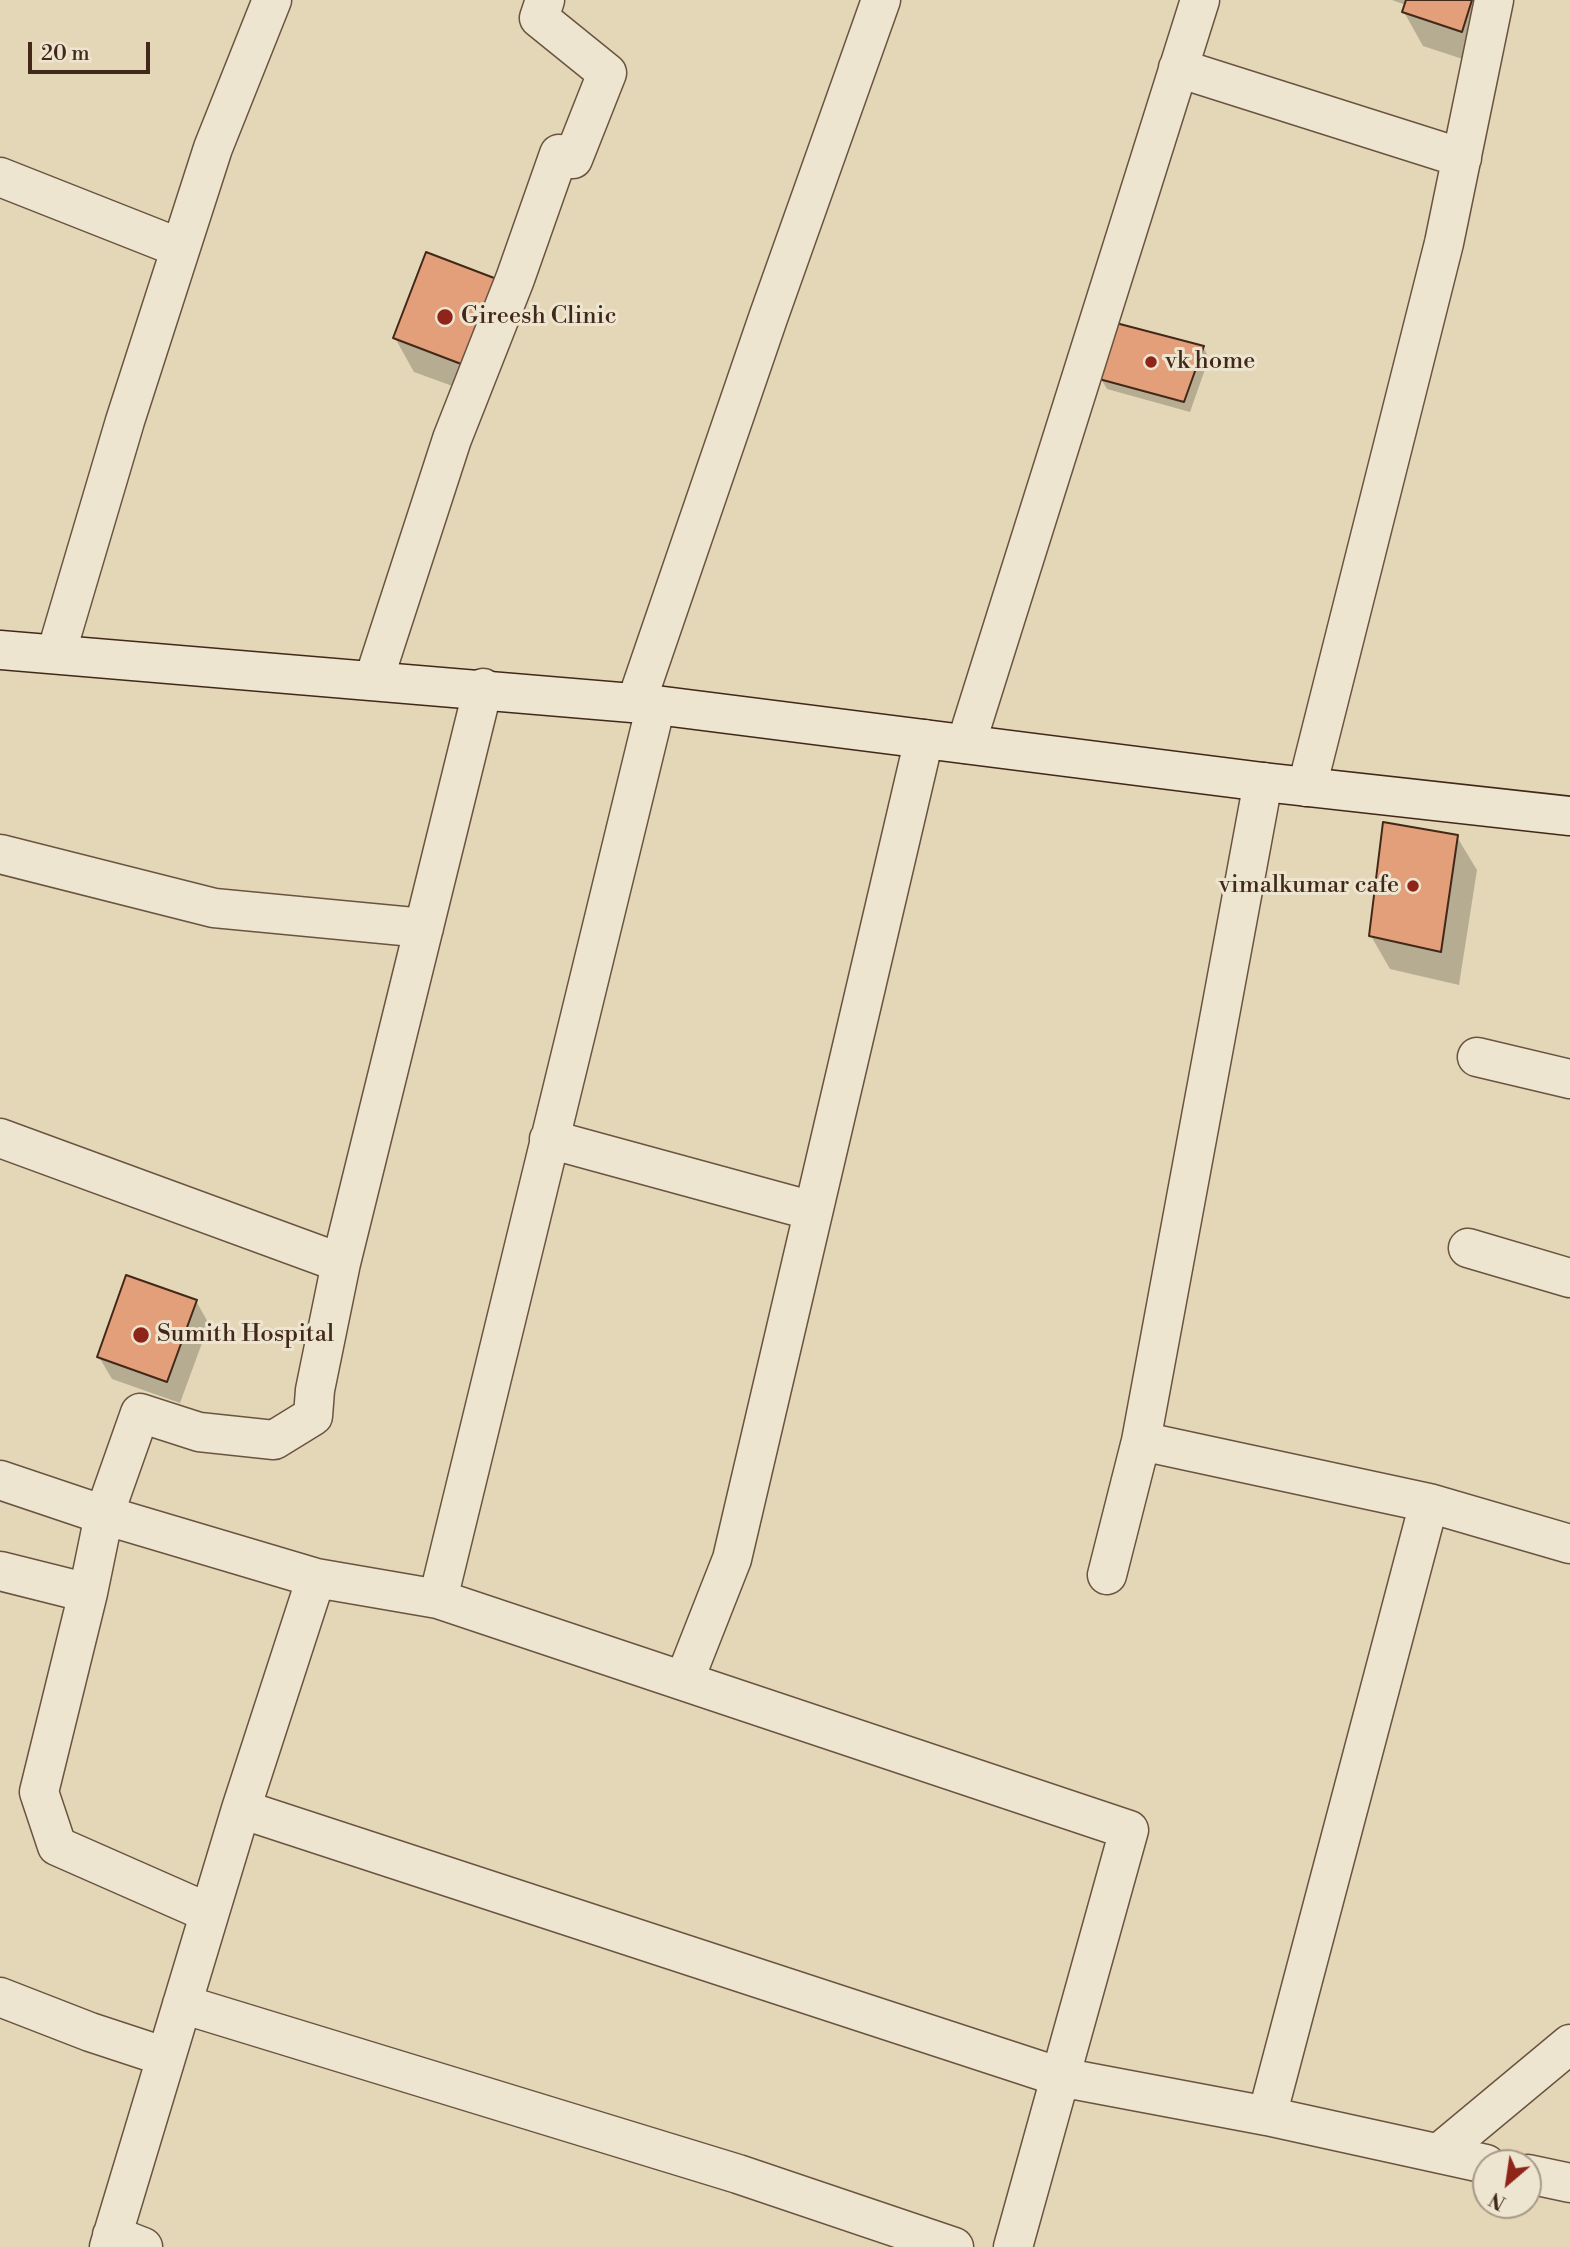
<!DOCTYPE html>
<style>
body{margin:0}
#map{position:relative;width:1570px;height:2247px;overflow:hidden;background:#e3d7b7;font-family:"Libre Bodoni",serif}
canvas{display:block}
.north{position:absolute;left:1472px;top:2149px;width:70px;height:70px;box-sizing:border-box;background:#ede5d0;border:2px solid #a99987;border-radius:50%;rotate:209deg;font-size:19px;font-weight:700;line-height:28px;text-align:center;color:#422819}
.north::after{content:'';display:block;margin:auto;width:24px;height:32px;background:#8f2418;clip-path:polygon(50% 0,100% 100%,50% 72%,0 100%)}
.scale{position:absolute;left:28px;top:42px;width:122px;height:32px;box-sizing:border-box;border:4px solid #422819;border-top:0;padding-left:9px;font-size:21px;line-height:24px;white-space:nowrap;color:#422819;-webkit-text-stroke:5px #ede5d0;paint-order:stroke}
</style>
<div id="map">
<canvas width="1570" height="2247"></canvas>
<div class="north">N</div>
<div class="scale">20 m</div>
</div>
<script>
const ctx = document.querySelector('canvas').getContext('2d');
ctx.lineJoin = 'round';
function fill(path, color) { ctx.fillStyle = color; ctx.fill(path, 'evenodd'); }
const poly = rows => new Path2D(rows.map(r => 'M' + r).join(''));
function strokePath(path, color, width, dash) { ctx.strokeStyle = color; ctx.lineWidth = width; ctx.lineCap = dash ? 'butt' : 'round'; ctx.setLineDash(dash || []); ctx.stroke(path); }
function drawText(font, color, halo, rows, align = 'center') {
  ctx.font = font + ' "Libre Bodoni",serif'; ctx.lineWidth = 6; ctx.setLineDash([]); ctx.textBaseline = 'middle'; ctx.strokeStyle = halo; ctx.fillStyle = color; for (const [text, x, y, turn = 0] of rows) {
    ctx.save(); ctx.translate(x, y); ctx.rotate((+turn || 0) * Math.PI / 180); ctx.textAlign = isNaN(turn) ? turn : align; if (halo) ctx.strokeText(text, 0, 0); ctx.fillText(text, 0, 0); ctx.restore();
  }
}
fill(poly([
 [1392,0,1502,0,1481,65,1423,46,1404,12,1406,5],
 [520,316,488,399,414,372,395,338],
 [1203,347,1209,358,1190,412,1107,389,1101,379],
 [1457,837,1477,870,1459,985,1390,969,1371,936],
 [196,1301,209,1324,180,1403,112,1379,99,1357]
]), '#0003');
const building = poly([
 [1406,0,1472,0,1462,32,1402,12,1406,0],
 [426,252,502,281,469,367,393,338,426,252],
 [1116,323,1204,346,1184,402,1099,379,1116,323],
 [1383,822,1458,835,1441,952,1369,936,1383,822],
 [126,1275,197,1300,167,1382,97,1357,126,1275]
]);
fill(building, '#e39e7a');
strokePath(building, '#422819', 2);
const street = poly([
 [1178,68,1462,158],
 [0,177,180,248],
 [56,654,125,421,213,148,272,0],
 [374,679,452,439,515,279,559,154,573,159,607,73,539,18,545,0],
 [636,703,768,318,881,0],
 [656,705,438,1599,1129,1830,1013,2247],
 [966,744,1200,0],
 [1307,787,1444,243,1494,0],
 [0,854,214,908,424,928],
 [1477,1057,1570,1079],
 [0,1138,341,1263,483,688],
 [549,1139,813,1211],
 [1468,1248,1570,1278],
 [1141,1441,1429,1503],
 [0,1480,104,1515,140,1413,199,1432,274,1440,313,1416,315,1390,341,1263],
 [0,1571,88,1593,104,1515,316,1578],
 [1107,1575,1141,1441,1263,782],
 [88,1593,39,1792,57,1846,209,1913],
 [684,1681,732,1559,924,739],
 [241,1809,1060,2077,1267,2116,1429,1503,1570,1544],
 [0,1997,90,2032,166,2057],
 [182,2004,738,2174,954,2247],
 [1267,2116,1486,2164],
 [1439,2153,1570,2044],
 [1528,2174,1570,2183],
 [112,2235,143,2247],
 [109,2247,241,1809,316,1578,438,1599]
]);
const secondary = poly([
 [0,650,656,705,1263,782,1570,816]
]);
strokePath(street, '#6a5440', 41);
strokePath(secondary, '#422819', 41);
strokePath(street, '#ede5d0', 38);
strokePath(secondary, '#ede5d0', 38);
for (const [x, y, r, color] of [
 [445,317,9,"#8f2418"],
 [1151,362,7,"#8f2418"],
 [1413,886,7,"#8f2418"],
 [141,1335,9,"#8f2418"]
]) { const dot = new Path2D(); dot.arc(x, y, r, 0, 2 * Math.PI); ctx.fillStyle = color; ctx.fill(dot); strokePath(dot, '#ede5d0', 2.5); }
drawText('24px', '#422819', '#ede5d0', [
 ["Gireesh Clinic",461,317],
 ["vk home",1165,362],
 ["vimalkumar cafe",1399,886,"right"],
 ["Sumith Hospital",157,1335]
], 'left');
</script>
